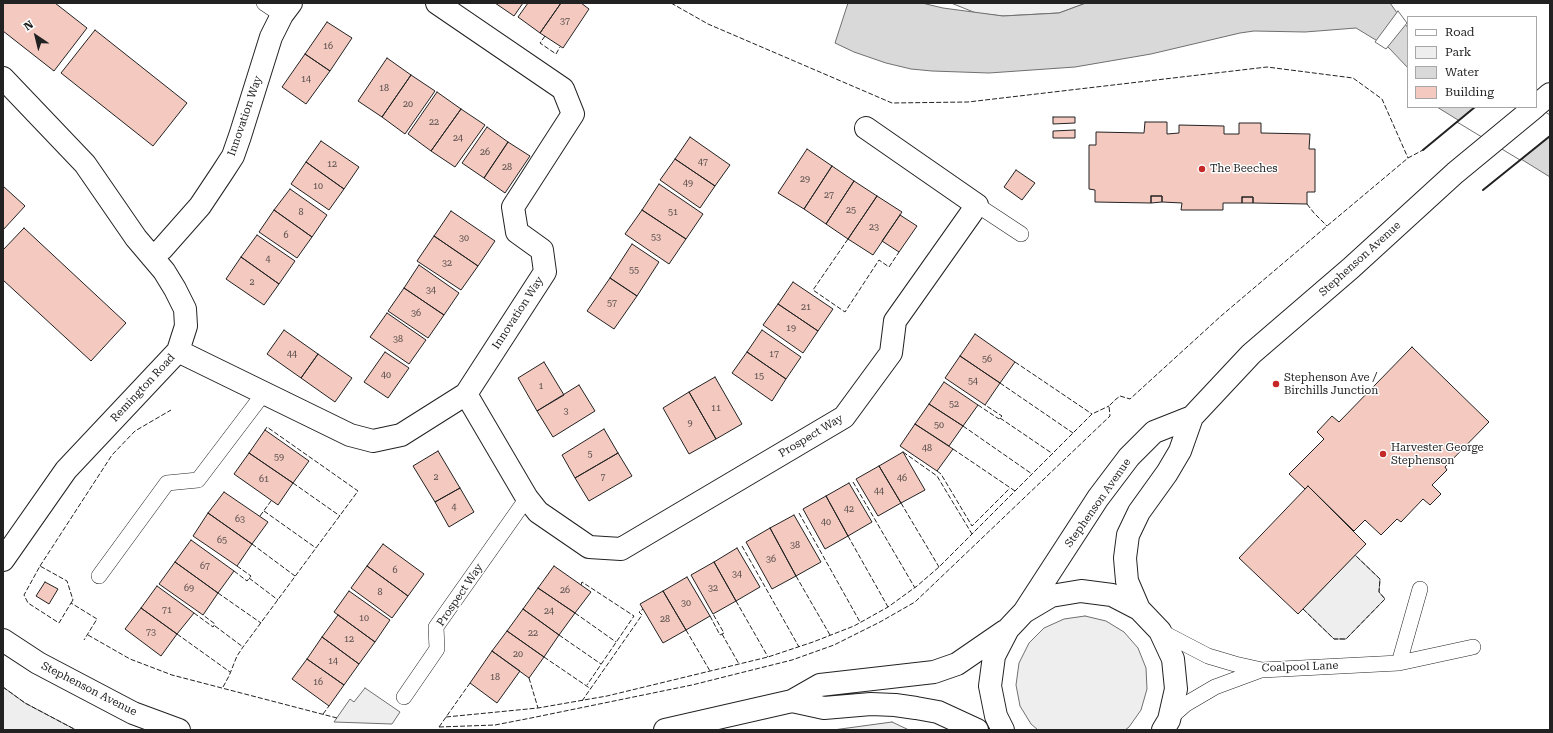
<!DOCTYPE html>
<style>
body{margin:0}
#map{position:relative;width:1553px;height:733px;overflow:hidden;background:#fff;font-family:"Roboto Serif",serif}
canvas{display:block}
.frame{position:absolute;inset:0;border:4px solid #222;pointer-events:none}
.legend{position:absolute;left:1407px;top:16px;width:130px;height:92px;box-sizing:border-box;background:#fff;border:1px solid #a7a7a7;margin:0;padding:5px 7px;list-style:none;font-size:12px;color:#222}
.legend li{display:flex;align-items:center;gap:8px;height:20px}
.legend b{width:20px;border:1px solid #a7a7a7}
.north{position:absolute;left:16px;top:16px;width:40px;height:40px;-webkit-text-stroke:3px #fff;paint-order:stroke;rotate:325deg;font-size:11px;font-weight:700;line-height:16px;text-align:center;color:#222}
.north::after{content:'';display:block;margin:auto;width:14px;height:18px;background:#222;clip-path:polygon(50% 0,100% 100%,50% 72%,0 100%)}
</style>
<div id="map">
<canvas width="1553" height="733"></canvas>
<div class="frame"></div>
<ul class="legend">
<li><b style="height:5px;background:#fff"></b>Road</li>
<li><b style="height:11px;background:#eee"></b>Park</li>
<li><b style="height:11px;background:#d9d9d9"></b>Water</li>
<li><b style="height:11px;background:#f3c9c0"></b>Building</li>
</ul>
<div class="north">N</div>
</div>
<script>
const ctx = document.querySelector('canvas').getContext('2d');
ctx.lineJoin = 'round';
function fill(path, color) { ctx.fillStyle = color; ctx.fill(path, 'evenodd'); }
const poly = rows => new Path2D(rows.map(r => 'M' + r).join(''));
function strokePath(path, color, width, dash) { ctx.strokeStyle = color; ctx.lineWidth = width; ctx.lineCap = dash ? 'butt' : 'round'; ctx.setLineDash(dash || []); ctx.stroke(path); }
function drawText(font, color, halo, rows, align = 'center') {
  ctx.font = font + ' "Roboto Serif",serif'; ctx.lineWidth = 3; ctx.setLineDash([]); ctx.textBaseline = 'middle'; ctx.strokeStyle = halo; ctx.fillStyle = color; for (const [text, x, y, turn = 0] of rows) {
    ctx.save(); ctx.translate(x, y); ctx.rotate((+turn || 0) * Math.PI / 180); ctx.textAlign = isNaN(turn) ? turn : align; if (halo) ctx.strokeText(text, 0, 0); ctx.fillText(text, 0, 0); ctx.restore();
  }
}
const green = poly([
 [951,3,1086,3,1059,13,1003,16,976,13,951,3],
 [1355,555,1380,579,1379,592,1385,599,1346,639,1334,639,1303,609,1355,555],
 [1085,616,1106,621,1124,632,1138,648,1146,668,1147,689,1141,710,1129,727,1125,730,1038,730,1031,724,1020,706,1016,685,1019,663,1029,643,1044,628,1064,619,1085,616],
 [3,687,25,703,76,730,3,730,3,687],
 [365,688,400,712,392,724,334,722,350,699,354,702,365,688],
 [892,722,909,730,833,730,892,722]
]);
fill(green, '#eee');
strokePath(green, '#6f6f6f', 1);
const water = poly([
 [848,3,922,3,943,8,1003,16,1059,13,1086,3,1390,3,1408,28,1408,68,1389,48,1356,28,1305,32,1254,31,1240,33,1151,54,1075,67,989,73,932,71,911,69,886,63,854,52,835,43,848,3],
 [1437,107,1534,107,1550,118,1550,177,1437,107]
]);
fill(water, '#d9d9d9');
strokePath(water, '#6f6f6f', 1);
const pier = poly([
 [1398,11,1407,23,1386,49,1375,42,1398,11],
 [1536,106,1550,115,1550,136,1520,160,1457,122,1475,107,1536,106]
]);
fill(pier, '#fff');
strokePath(pier, '#6f6f6f', 1);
const building = poly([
 [3,3,55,3,87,28,54,71,3,31,3,3],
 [495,3,523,3,514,16,495,3],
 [528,3,561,3,540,33,518,17,528,3],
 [561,3,581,3,589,9,563,48,540,33,561,3],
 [327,22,352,38,330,71,305,54,327,22],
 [95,30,187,103,153,146,61,73,95,30],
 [305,54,330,71,306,104,282,87,305,54],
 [387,58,411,75,382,117,358,101,387,58],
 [411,75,435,91,405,134,382,117,411,75],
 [437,92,461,109,431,151,408,134,437,92],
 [461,109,485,125,455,167,431,151,461,109],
 [1053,117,1075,117,1075,123,1053,124,1053,117],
 [1145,122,1167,122,1167,134,1179,133,1179,125,1224,126,1224,134,1239,134,1239,123,1261,123,1261,133,1310,134,1309,149,1315,149,1315,192,1307,192,1307,204,1253,203,1253,197,1242,197,1242,203,1223,203,1223,210,1181,210,1182,203,1162,202,1162,196,1151,196,1151,203,1095,202,1095,190,1089,189,1089,145,1096,145,1096,132,1144,133,1145,122],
 [487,127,508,142,484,178,462,163,487,127],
 [1075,130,1075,138,1053,138,1053,131,1075,130],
 [690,137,730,165,715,186,675,159,690,137],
 [321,141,359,167,344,189,306,162,321,141],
 [508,142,530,156,505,193,484,178,508,142],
 [807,149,832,166,804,209,778,193,807,149],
 [675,159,715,186,700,208,660,180,675,159],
 [306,162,344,189,329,210,291,184,306,162],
 [832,166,854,181,826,224,804,209,832,166],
 [1016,170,1035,183,1022,200,1004,187,1016,170],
 [854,181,877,196,848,239,826,224,854,181],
 [659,184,703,214,686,239,642,210,659,184],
 [3,186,25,206,3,230,3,186],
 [290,189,327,215,312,237,274,210,290,189],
 [877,196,902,212,873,255,848,239,877,196],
 [1151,196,1162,196,1162,202,1151,203,1151,196],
 [1242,197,1253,197,1253,203,1242,203,1242,197],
 [274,210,312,237,297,258,259,232,274,210],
 [642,210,686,239,669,264,625,234,642,210],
 [451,211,495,241,478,266,434,236,451,211],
 [900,215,917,226,899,252,882,241,900,215],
 [24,228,126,323,91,361,3,280,3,250,24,228],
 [257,235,295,261,279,284,241,257,257,235],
 [434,236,478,266,461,290,417,261,434,236],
 [632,244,659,262,637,296,610,278,632,244],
 [241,257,279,284,264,305,226,279,241,257],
 [419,265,459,293,444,315,404,288,419,265],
 [610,278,637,296,614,329,587,311,610,278],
 [793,282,833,309,818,331,778,304,793,282],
 [404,288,444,315,428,338,388,311,404,288],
 [778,304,818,331,803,353,763,325,778,304],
 [387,313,426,340,409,364,370,337,387,313],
 [284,330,318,354,301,378,267,354,284,330],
 [762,330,801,357,786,379,747,352,762,330],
 [975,334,1015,362,1000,383,960,356,975,334],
 [1412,347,1489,422,1445,467,1447,470,1432,485,1441,494,1430,505,1423,499,1401,522,1397,519,1381,535,1365,520,1354,531,1308,486,1305,489,1289,474,1324,439,1317,432,1332,416,1339,422,1412,347],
 [385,352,409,368,388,398,364,382,385,352],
 [747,352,786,379,772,401,732,373,747,352],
 [318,354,352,378,335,402,301,378,318,354],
 [960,356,1000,383,985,405,945,378,960,356],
 [544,362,564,395,537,411,518,378,544,362],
 [715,377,742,424,716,439,689,392,715,377],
 [944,382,978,405,963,426,929,404,944,382],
 [579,385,595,411,553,437,537,411,579,385],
 [689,392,716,439,689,454,663,408,689,392],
 [929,404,963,426,949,446,915,424,929,404],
 [915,424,953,449,937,471,900,446,915,424],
 [604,429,618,453,575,478,562,455,604,429],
 [265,430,309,461,293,483,249,453,265,430],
 [438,451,460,488,435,502,413,466,438,451],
 [903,452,925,490,901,503,879,466,903,452],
 [249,453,293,483,278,505,234,474,249,453],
 [618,453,632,476,589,501,575,478,618,453],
 [879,466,901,503,878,516,856,479,879,466],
 [849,483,872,522,848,536,826,496,849,483],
 [1308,486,1366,544,1298,614,1239,558,1308,486],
 [460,488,474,512,449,527,435,502,460,488],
 [224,492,268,522,252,544,208,513,224,492],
 [826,496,848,536,825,549,803,509,826,496],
 [208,513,252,544,237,566,193,536,208,513],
 [794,515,821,562,796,576,770,528,794,515],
 [770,528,796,576,772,589,746,542,770,528],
 [191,540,234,571,218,593,175,562,191,540],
 [383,544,424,574,408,596,367,566,383,544],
 [737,548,760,587,736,601,714,562,737,548],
 [175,562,218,593,203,615,159,584,175,562],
 [714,562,736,601,713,614,691,575,714,562],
 [367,566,408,596,392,618,351,588,367,566],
 [554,566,591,592,575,613,538,588,554,566],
 [687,577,710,616,686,630,663,591,687,577],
 [45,582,58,589,49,604,36,596,45,582],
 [157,586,194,613,177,634,141,608,157,586],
 [538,588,575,613,559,635,523,609,538,588],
 [349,591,390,620,375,642,334,612,349,591],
 [663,591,686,630,663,643,640,604,663,591],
 [141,608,177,634,161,656,125,629,141,608],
 [523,609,559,635,544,657,507,631,523,609],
 [338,615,375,642,359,664,322,637,338,615],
 [507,631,544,657,529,678,492,651,507,631],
 [322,637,359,664,344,685,307,659,322,637],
 [492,651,520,671,497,703,470,683,492,651],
 [307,659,344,685,329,706,292,679,307,659]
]);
fill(building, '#f3c9c0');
strokePath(building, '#222', 1);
const service = poly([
 [264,3,282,15],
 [977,205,1021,234],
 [99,576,167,483,198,480,264,393],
 [1160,631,1208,656,1235,664,1262,670,1399,663,1473,647],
 [1399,663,1420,589],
 [404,697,437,649,436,627,527,498],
 [1169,719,1186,704,1215,687,1261,670]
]);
const minor = poly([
 [3,78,85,164,136,238,164,271,175,289,185,309,186,326,178,351,66,470,3,560],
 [152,257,162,249,200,206,222,173,233,156,240,136,271,37,282,15,291,3],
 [178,351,350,435,373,441,401,435,466,394,545,272,542,250,517,232,513,207,573,114,563,89,437,3],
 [466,394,527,498,538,512,589,547,621,549,844,417,891,353,895,321,977,205,866,128]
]);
const tertiary = poly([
 [1536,106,1550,94],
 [1139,609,1127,581,1125,558,1128,535,1139,512,1167,473,1180,451,1192,417],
 [1024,612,1098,498,1129,457,1154,432,1192,417,1251,354,1351,268,1455,173,1535,107],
 [3,640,38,663,133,713,179,730],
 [792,701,824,708,871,704,895,705,916,708,938,712,977,730],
 [665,730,792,701,820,685,934,672,957,664,1005,631],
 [1003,730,996,716,990,686,994,656,1008,629,1024,612,1051,596,1081,591,1112,595,1139,609,1160,631,1173,659,1176,689,1169,720,1163,730]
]);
strokePath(service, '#222', 16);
strokePath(minor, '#222', 24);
strokePath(tertiary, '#222', 24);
strokePath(service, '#fff', 15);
strokePath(minor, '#fff', 22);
strokePath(tertiary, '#fff', 22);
strokePath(poly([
 [671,3,708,24,892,103,968,102,1267,67,1353,78,1382,99,1408,158],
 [545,36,540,43,556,54,560,47],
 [1307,204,1314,213,1327,226],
 [848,239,813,290,845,312,879,260,889,267,899,252],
 [1015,362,1092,414],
 [1000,383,1073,433],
 [978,405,999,419,1002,416,985,405],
 [1000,418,1053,454],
 [963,426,1032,474],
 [953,449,1015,491],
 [903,452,937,476,972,534],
 [937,471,941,474,972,526,1010,488],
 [853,482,915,588],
 [293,483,340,516],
 [901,503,939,567],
 [264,511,316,548],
 [799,513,860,622],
 [260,516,271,501],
 [848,536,888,607],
 [252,544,295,576],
 [742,546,799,647],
 [40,566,112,455,135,431,171,410],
 [234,571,247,581,251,576,237,566],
 [796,576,830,635],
 [249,578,278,600],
 [581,585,582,582,634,616,587,685],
 [218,593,261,623],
 [736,601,768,657],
 [71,603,73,600,67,581,40,566,24,595,28,603,59,623,71,603,97,619,84,640],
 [1303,609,1334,639,1346,639,1385,599,1379,592,1380,579,1355,555],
 [194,613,213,627,215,624,203,615],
 [575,613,616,642],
 [710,616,720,635,724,633,713,614],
 [215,626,243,647],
 [686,630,710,671],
 [177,634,230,672],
 [722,634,739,664],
 [88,635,130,659,172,675,337,718],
 [559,635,601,664],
 [544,657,591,689],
 [529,678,538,708],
 [3,687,25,703,76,730],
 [223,687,229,676,237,656,243,647,358,491,267,427,265,430],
 [582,701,642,615,639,612,643,609],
 [323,714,329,706],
 [446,717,538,708,607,696,768,657,813,642,854,626,888,607,917,586,939,567,1092,414,1109,406],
 [439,727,495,725,531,718,692,685,792,660,834,645,880,622,915,602,1110,416,1109,406,1115,400,1120,396,1130,399,1221,316,1327,226,1408,158,1423,150],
 [439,727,470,683]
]), '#222', 1, [5, 2]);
strokePath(poly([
 [1423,150,1475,107],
 [1483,190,1550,136]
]), '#222', 2);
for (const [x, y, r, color] of [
 [1202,169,4,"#c62828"],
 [1276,384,4,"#c62828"],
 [1383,454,4,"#c62828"]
]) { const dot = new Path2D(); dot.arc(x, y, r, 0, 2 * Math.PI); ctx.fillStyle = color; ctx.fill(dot); strokePath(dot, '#fff', 1.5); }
drawText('9px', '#564c4a', null, [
 ["37",565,21],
 ["16",328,46],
 ["14",306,79],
 ["18",384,88],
 ["20",408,104],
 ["22",434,122],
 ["24",458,138],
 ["26",485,152],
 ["47",703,162],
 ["12",332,164],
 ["28",507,167],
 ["29",805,179],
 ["49",688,183],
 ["10",318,186],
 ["27",829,195],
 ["25",851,210],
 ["8",301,212],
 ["51",673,212],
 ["23",874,227],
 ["6",286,235],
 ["53",656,237],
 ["30",464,238],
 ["4",268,259],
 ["32",447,263],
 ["55",634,270],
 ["2",252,282],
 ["34",431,290],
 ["57",612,303],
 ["21",806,307],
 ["36",416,313],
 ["19",791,328],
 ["38",398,339],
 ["44",292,354],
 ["17",774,354],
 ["56",987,359],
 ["40",386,375],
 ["15",759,376],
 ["54",973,381],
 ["1",541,386],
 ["52",954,404],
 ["11",716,408],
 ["3",566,411],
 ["9",690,423],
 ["50",939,425],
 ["48",927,448],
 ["5",590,454],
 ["59",279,457],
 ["2",436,477],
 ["7",603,477],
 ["46",902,478],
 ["61",264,479],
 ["44",879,491],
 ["4",454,507],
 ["42",849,509],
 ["63",240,519],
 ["40",826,522],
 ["65",222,540],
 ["38",795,545],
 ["36",771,559],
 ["67",205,566],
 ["6",395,570],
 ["34",737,574],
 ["69",189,588],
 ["32",713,588],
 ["26",565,590],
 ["8",380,592],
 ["30",686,603],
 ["71",167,610],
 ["24",549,611],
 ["10",364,618],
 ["28",665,619],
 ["73",151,632],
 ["22",533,633],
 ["12",349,639],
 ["20",518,654],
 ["14",333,661],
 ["18",495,677],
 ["16",318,682]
]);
drawText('11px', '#222', '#fff', [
 ["Innovation Way",245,116,-71],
 ["Stephenson Avenue",1360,259,-42],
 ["Innovation Way",518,313,-57],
 ["Remington Road",143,388,-47],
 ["Prospect Way",811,436,-31],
 ["Stephenson Avenue",1098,503,-55],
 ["Prospect Way",460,595,-56],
 ["Coalpool Lane",1300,667,-2],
 ["Stephenson Avenue",89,689,27]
]);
drawText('11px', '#222', '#fff', [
 ["The Beeches",1210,169],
 ["Stephenson Ave /",1284,378],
 ["Birchills Junction",1284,391],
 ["Harvester George",1391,448],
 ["Stephenson",1391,461]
], 'left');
</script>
